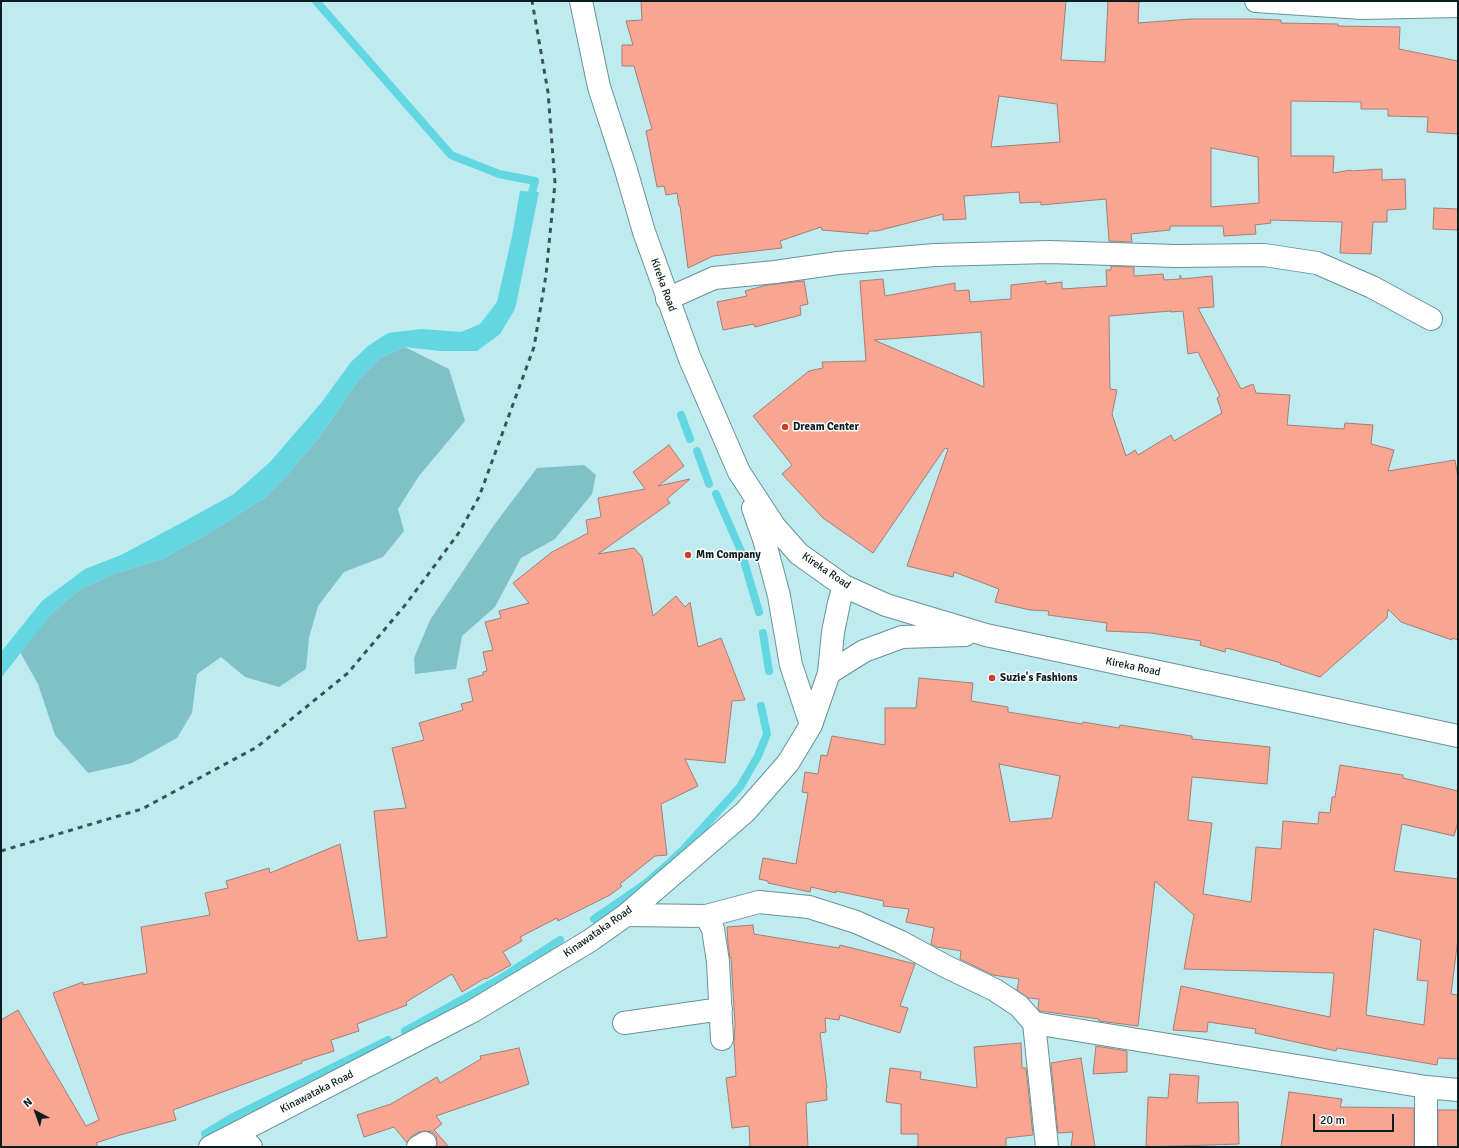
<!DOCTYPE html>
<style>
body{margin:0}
#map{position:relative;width:1459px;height:1148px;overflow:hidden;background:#beebf0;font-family:Signika,sans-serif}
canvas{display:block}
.frame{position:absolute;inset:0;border:2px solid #0b1d1e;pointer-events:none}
.north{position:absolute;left:16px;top:1092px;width:40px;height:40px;-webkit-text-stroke:3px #fff;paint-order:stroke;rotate:319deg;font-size:11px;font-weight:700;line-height:16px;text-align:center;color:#0b1d1e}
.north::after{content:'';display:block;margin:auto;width:14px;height:18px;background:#0b1d1e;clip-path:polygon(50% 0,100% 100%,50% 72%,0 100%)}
.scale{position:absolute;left:1313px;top:1114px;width:81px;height:18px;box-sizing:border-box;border:2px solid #0b1d1e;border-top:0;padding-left:5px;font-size:12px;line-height:14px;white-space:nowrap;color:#0b1d1e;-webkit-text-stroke:3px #fff;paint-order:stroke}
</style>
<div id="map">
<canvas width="1459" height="1148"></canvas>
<div class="frame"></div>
<div class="north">N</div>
<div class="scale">20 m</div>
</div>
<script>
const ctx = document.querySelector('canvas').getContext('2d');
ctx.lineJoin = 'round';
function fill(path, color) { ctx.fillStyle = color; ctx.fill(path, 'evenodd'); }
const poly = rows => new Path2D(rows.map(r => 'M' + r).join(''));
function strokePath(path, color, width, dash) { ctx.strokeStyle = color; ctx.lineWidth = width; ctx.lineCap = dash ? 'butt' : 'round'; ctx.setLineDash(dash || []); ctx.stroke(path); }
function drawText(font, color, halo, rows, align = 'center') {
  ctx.font = font + ' Signika,sans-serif'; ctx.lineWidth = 3; ctx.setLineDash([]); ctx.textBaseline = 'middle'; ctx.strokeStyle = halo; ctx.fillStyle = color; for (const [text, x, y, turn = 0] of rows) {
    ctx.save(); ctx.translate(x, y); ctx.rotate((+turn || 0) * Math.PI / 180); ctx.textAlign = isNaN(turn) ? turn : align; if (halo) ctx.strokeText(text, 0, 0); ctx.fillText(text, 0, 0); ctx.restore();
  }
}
fill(poly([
 [405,347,449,369,465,421,419,476,398,509,404,531,383,557,344,572,318,606,309,638,306,669,279,687,245,677,221,657,197,674,192,713,177,738,132,763,88,773,55,735,38,684,20,652,52,613,79,590,116,573,162,559,214,530,264,498,287,475,320,436,360,378,380,358],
 [584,465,596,475,592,494,555,539,521,558,495,607,462,636,456,669,415,674,414,658,430,620,494,525,537,468]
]), '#80c0c7');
fill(poly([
 [520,191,539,192,516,305,514,311,500,334,477,351,440,351,405,347,380,358,360,378,320,436,287,475,264,498,214,530,162,559,116,573,79,590,52,613,1,678,1,652,42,601,85,569,121,555,183,522,234,494,270,462,321,403,351,362,368,346,388,333,422,329,461,332,480,324,497,302,512,236]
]), '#62d7e2');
strokePath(poly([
 [316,1,451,155,499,174,535,181,530,201],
 [681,415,690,439],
 [697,451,709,484],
 [716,494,741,551,759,612],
 [763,633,769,671],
 [594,919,645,884,667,865,683,850,740,787,758,756,767,734,761,706],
 [405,1031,498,980,560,940],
 [205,1134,235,1116,388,1040]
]), '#62d7e2', 8);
const building = poly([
 [641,1,1066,1,1061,60,1105,62,1108,1,1139,2,1138,23,1191,19,1255,19,1281,20,1281,23,1338,24,1338,26,1400,27,1399,49,1458,61,1458,134,1427,132,1428,117,1388,116,1388,109,1361,109,1361,102,1291,101,1291,156,1334,156,1333,173,1351,170,1351,171,1382,169,1382,180,1405,179,1406,209,1387,210,1387,222,1373,222,1371,254,1340,253,1342,222,1270,220,1271,223,1255,225,1256,234,1224,236,1223,226,1170,226,1170,230,1131,234,1132,242,1109,241,1106,199,1041,205,1041,202,1020,203,1019,192,964,196,966,219,943,220,943,214,877,231,869,231,868,234,822,230,821,227,780,241,782,248,713,256,688,268,680,206,679,206,677,193,666,195,664,186,657,187,646,131,652,129,634,66,622,66,622,45,633,45,626,21,642,20,641,1],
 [999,96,1057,104,1060,142,991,147,999,96],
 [1211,148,1258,157,1259,203,1211,207,1211,148],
 [1434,208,1458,209,1458,230,1433,229,1434,208],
 [1111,266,1134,267,1134,276,1163,274,1164,280,1180,279,1180,275,1182,279,1212,276,1214,307,1198,308,1241,389,1253,384,1256,393,1290,395,1287,425,1344,429,1345,423,1373,425,1371,444,1394,450,1388,471,1455,460,1458,478,1458,640,1452,638,1452,640,1401,622,1388,609,1387,618,1320,677,1280,664,1281,663,1234,650,1226,648,1225,652,1200,645,1201,641,1151,633,1106,631,1107,623,1048,615,1049,611,1030,610,995,602,999,589,954,572,953,577,907,566,948,449,945,448,873,553,823,518,782,474,792,465,753,416,809,371,823,368,822,362,866,361,860,281,883,279,885,296,955,283,955,291,969,290,970,302,1011,299,1011,285,1046,281,1046,284,1062,282,1062,289,1107,286,1106,270,1111,270,1111,266],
 [1171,311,1171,312,1183,311,1188,354,1198,352,1220,396,1217,398,1222,413,1174,441,1171,435,1138,455,1135,450,1126,456,1112,414,1117,390,1110,389,1109,316,1171,311],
 [981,332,984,387,874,340,981,332],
 [804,281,808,304,800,306,801,315,755,327,754,324,723,330,717,302,747,296,745,291,767,285,804,281],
 [669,445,684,466,658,486,690,479,667,499,670,503,598,554,634,548,642,557,653,616,676,596,685,607,690,602,698,647,721,638,745,700,732,701,725,763,685,759,698,786,661,804,667,855,655,856,620,884,622,886,610,895,558,921,557,918,520,937,522,941,503,952,511,965,486,979,485,978,462,992,452,974,406,1002,407,1005,357,1024,359,1031,331,1040,334,1051,302,1061,302,1063,173,1110,176,1120,120,1135,96,1143,98,1147,1,1147,1,1020,18,1010,86,1126,99,1120,53,993,83,982,83,985,147,973,141,927,210,915,205,893,228,888,226,881,269,868,270,873,340,844,358,941,387,937,374,811,406,808,392,748,424,740,419,723,463,710,461,704,473,701,468,679,483,675,483,672,487,671,483,652,493,650,485,622,501,618,499,611,529,603,513,583,552,552,588,533,586,520,601,517,598,498,645,489,633,472,669,445],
 [919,678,973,683,971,701,1008,707,1008,712,1082,724,1083,722,1119,728,1120,725,1192,736,1192,739,1270,747,1267,784,1192,777,1188,820,1212,823,1203,894,1251,902,1256,847,1281,849,1283,821,1318,824,1319,812,1330,813,1332,797,1335,797,1340,765,1403,775,1403,778,1458,791,1458,822,1454,836,1402,824,1394,871,1458,879,1458,938,1451,994,1458,995,1458,1059,1438,1058,1437,1065,1337,1048,1336,1051,1255,1033,1256,1029,1208,1022,1207,1032,1173,1030,1181,986,1330,1017,1334,973,1184,969,1194,915,1155,881,1138,1026,1099,1021,1099,1019,1040,1011,1038,1008,1039,999,1028,998,1017,990,1019,979,993,975,960,959,961,951,937,947,931,944,934,928,906,922,909,909,883,906,884,901,836,891,836,893,811,887,810,892,768,883,768,881,759,879,763,858,796,864,808,793,802,792,805,772,818,774,821,755,827,756,832,736,885,745,885,708,916,708,919,678],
 [999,764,1060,776,1052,818,1010,822,999,764],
 [1374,929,1421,940,1417,980,1428,981,1424,1025,1366,1015,1374,929],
 [753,925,754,934,839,948,840,945,915,964,900,1006,908,1008,900,1033,840,1015,839,1020,825,1018,826,1032,820,1033,827,1088,826,1088,827,1100,806,1103,808,1147,750,1147,749,1126,732,1128,726,1078,736,1076,734,1042,735,1025,731,957,730,958,728,944,727,927,753,925],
 [1021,1043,1022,1068,1026,1068,1033,1135,1006,1138,1006,1147,918,1147,918,1134,901,1134,901,1104,886,1102,890,1068,921,1072,920,1079,977,1088,974,1047,1021,1043],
 [1096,1046,1127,1051,1127,1072,1093,1074,1096,1046],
 [519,1048,529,1084,436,1116,442,1124,434,1130,449,1147,436,1147,437,1143,436,1136,432,1132,425,1131,419,1132,412,1136,407,1143,394,1127,364,1137,357,1115,391,1104,437,1077,440,1083,481,1059,480,1056,519,1048],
 [1081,1058,1085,1084,1095,1147,1071,1147,1073,1132,1058,1133,1051,1063,1081,1058],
 [1170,1074,1199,1076,1197,1103,1238,1102,1239,1144,1146,1147,1148,1097,1168,1098,1170,1074],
 [1289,1092,1342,1099,1340,1107,1414,1108,1414,1147,1281,1147,1289,1092],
 [1438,1110,1458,1110,1458,1147,1438,1147,1438,1110]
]);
fill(building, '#faa591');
strokePath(building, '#a37f76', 1);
const street = poly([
 [1256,1,1362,8,1458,6],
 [667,299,714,278,775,272,838,263,935,255,1049,252,1176,256,1264,255,1317,263,1372,287,1431,319],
 [626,915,706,916,759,902,809,907,856,922,901,942,945,966,995,990,1019,1006,1034,1023,1047,1147],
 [706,916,713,929,718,962,722,1039],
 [624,1023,721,1009],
 [1034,1023,1426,1087,1458,1090],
 [238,1133,251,1147],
 [418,1147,425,1143],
 [1426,1147,1426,1087]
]);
const secondary = poly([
 [581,1,599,87,626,170,644,232,690,359,739,472,775,527,799,554,844,586,886,605,986,635,1458,736],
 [753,508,764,539,779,596,791,665,811,725],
 [829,673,864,651,902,637,965,635],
 [210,1147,473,1011,591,940,626,915,745,812,788,763,811,725,829,673,833,632,839,603,844,586]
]);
strokePath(street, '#689297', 24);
strokePath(secondary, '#689297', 24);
strokePath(street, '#fff', 22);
strokePath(secondary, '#fff', 22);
strokePath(poly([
 [1,851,142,809,257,747,348,673,406,604,458,534,479,497,534,347,546,275,555,183,548,92,532,1]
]), '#3b5557', 3, [5, 5]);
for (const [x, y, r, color] of [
 [785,427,4,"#c93f20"],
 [688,555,4,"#c93f20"],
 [992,678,4,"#c93f20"]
]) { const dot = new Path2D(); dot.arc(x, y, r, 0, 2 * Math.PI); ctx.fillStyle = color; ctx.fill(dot); strokePath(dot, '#fff', 1.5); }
drawText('11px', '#0b1d1e', '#fff', [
 ["Kireka Road",663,285,70],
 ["Kireka Road",826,571,34],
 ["Kireka Road",1133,667,12],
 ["Kinawataka Road",598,932,-35],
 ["Kinawataka Road",317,1092,-27]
]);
drawText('bold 11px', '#0b1d1e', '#fff', [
 ["Dream Center",793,427],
 ["Mm Company",696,555],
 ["Suzie's Fashions",1000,678]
], 'left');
</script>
